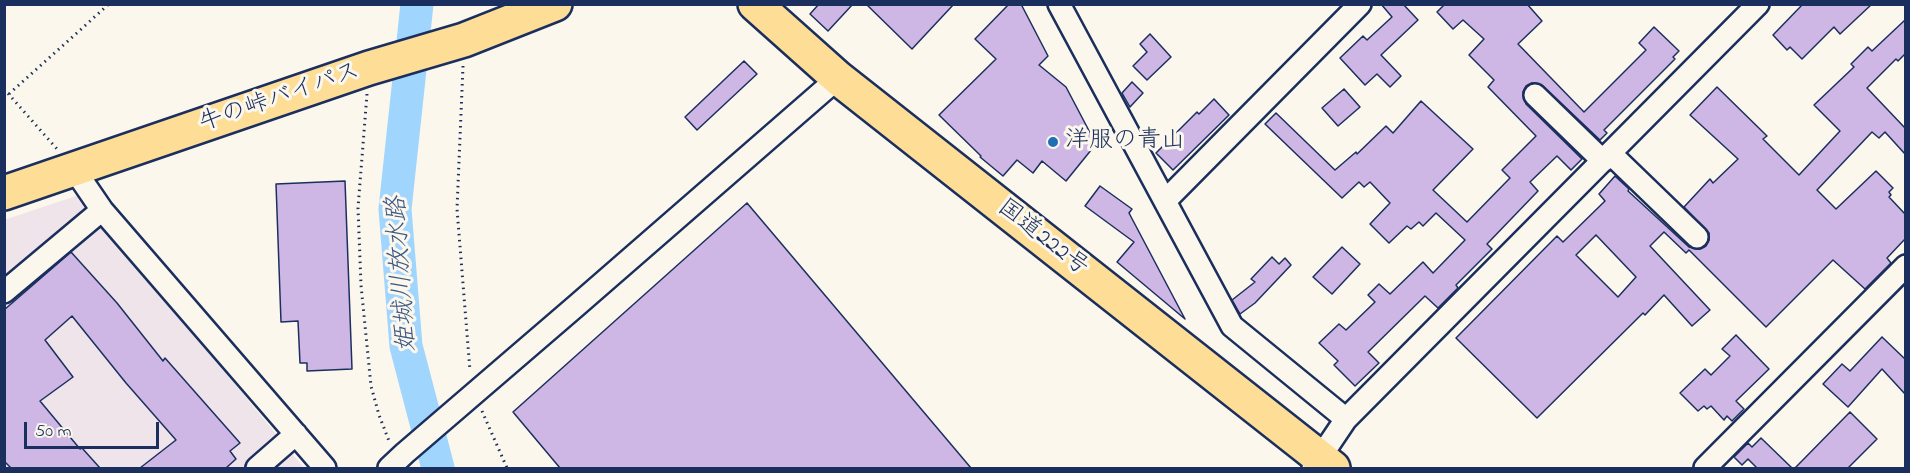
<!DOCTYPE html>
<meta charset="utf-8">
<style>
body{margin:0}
#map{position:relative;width:1910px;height:473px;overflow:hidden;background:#fbf7ec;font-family:"Indie Flower",sans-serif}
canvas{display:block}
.frame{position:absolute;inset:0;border:6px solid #1b2f5e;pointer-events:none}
.scale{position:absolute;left:24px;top:422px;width:135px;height:27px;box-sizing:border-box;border:3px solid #1b2f5e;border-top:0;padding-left:8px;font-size:18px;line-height:21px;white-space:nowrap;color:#1b2f5e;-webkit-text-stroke:4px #fbf7ec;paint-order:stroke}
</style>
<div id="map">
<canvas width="1910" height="473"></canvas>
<div class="frame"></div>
<div class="scale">50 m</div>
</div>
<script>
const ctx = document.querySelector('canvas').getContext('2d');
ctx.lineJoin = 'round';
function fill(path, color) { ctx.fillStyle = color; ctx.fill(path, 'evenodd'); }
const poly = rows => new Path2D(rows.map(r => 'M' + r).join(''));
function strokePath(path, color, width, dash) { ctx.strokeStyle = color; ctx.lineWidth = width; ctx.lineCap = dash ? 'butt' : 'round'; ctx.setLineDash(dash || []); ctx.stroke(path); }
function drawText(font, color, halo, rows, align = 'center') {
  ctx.font = font + ' "Indie Flower","Klee One",sans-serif'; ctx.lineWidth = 6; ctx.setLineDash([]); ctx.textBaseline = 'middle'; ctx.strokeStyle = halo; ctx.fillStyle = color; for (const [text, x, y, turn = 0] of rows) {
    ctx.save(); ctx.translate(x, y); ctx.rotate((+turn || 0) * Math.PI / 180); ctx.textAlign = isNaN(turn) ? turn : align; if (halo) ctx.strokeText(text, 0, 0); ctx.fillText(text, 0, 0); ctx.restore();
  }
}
fill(poly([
 [79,195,304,468,5,468,4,220]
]), '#eee4ea');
strokePath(poly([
 [417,4,395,209,406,346,438,468]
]), '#a0d5fe', 33);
const building = poly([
 [819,4,853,4,828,31,810,14,819,4],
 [866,4,954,4,912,49,866,4],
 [1009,4,1021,4,1048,56,1039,65,1066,87,1096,144,1066,181,1042,161,1033,173,1017,160,1003,176,980,157,981,156,939,115,996,59,975,39,1009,4],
 [1381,4,1403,4,1418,20,1381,55,1401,76,1390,87,1377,74,1365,85,1340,58,1363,36,1367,40,1392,17,1381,4],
 [1445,4,1527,4,1542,21,1518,44,1584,112,1646,50,1639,43,1654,27,1679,51,1673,57,1675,59,1604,130,1607,133,1600,140,1543,86,1532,83,1526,86,1523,92,1526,104,1582,159,1571,170,1557,156,1530,182,1538,191,1487,244,1492,249,1456,285,1458,288,1438,308,1425,296,1368,352,1379,363,1355,386,1334,365,1338,361,1319,343,1339,324,1346,330,1375,302,1368,295,1379,284,1390,294,1423,262,1433,273,1465,240,1436,213,1423,226,1419,222,1411,229,1407,226,1389,243,1370,224,1390,203,1370,182,1364,187,1359,182,1342,198,1265,124,1276,113,1335,170,1356,152,1357,154,1386,126,1393,133,1421,101,1473,149,1433,190,1467,222,1510,178,1502,170,1536,136,1488,87,1494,80,1469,55,1484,39,1463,20,1453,29,1437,12,1445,4],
 [1803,4,1872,4,1840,34,1834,27,1802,59,1790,47,1787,50,1773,35,1803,4],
 [1905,20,1905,54,1898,61,1896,59,1867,88,1905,128,1905,154,1885,132,1879,138,1872,132,1817,190,1836,209,1876,171,1893,188,1889,192,1891,195,1889,197,1905,214,1905,239,1887,258,1891,263,1865,289,1833,260,1766,327,1689,250,1686,253,1664,232,1650,246,1710,310,1692,326,1664,295,1645,315,1643,313,1537,418,1456,338,1557,236,1563,242,1605,201,1599,194,1615,176,1629,189,1628,191,1689,247,1700,249,1706,246,1709,240,1709,233,1684,207,1710,179,1713,183,1738,159,1690,115,1717,87,1767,136,1763,139,1799,175,1840,131,1814,105,1854,67,1851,64,1868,47,1872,51,1905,20],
 [1596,235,1636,277,1618,297,1576,255,1596,235],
 [1150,34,1171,57,1147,80,1133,66,1147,52,1140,44,1150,34],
 [744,61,757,74,697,130,685,117,744,61],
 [1132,82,1143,93,1130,107,1122,93,1132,82],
 [1344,89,1360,107,1338,126,1322,108,1344,89],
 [1214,99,1229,115,1173,170,1156,153,1197,112,1199,114,1214,99],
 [345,181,352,369,307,371,307,363,300,363,298,321,281,322,276,184,345,181],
 [1100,186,1132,209,1129,213,1185,319,1117,262,1134,242,1085,206,1100,186],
 [747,203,971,468,560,468,513,412,747,203],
 [1342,247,1360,264,1332,294,1313,277,1342,247],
 [71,252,117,303,163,361,165,358,240,443,230,451,236,459,226,468,140,468,176,440,126,383,72,316,45,340,73,377,40,401,80,449,82,448,100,468,11,468,4,461,4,310,71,252],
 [1272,257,1279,264,1285,258,1291,265,1255,303,1240,314,1232,300,1255,282,1251,279,1272,257],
 [1736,335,1769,369,1736,401,1744,409,1732,421,1727,416,1724,420,1711,406,1707,409,1704,406,1698,411,1680,393,1705,369,1711,375,1730,356,1722,349,1736,335],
 [1882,337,1905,359,1905,394,1882,369,1848,407,1823,384,1842,364,1850,371,1882,337],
 [1850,412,1877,439,1848,468,1795,468,1850,412],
 [1761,438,1792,468,1757,468,1748,459,1742,465,1734,457,1748,443,1752,447,1761,438]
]);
fill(building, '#ceb6e5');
strokePath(building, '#1b2f5e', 1.5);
const street = poly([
 [1059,4,1232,326,1346,419],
 [1535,95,1603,161],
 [1610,153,1697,237],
 [74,169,102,210,325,468],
 [1165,201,1360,4],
 [4,292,102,210],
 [257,468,296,434],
 [389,468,405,453,576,306,838,78],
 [1313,468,1346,419,1758,4],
 [1705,468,1906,266]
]);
const highway = poly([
 [755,4,838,78,1333,468],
 [4,193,369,68,464,40,555,4]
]);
strokePath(street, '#1b2f5e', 26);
strokePath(highway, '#1b2f5e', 38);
strokePath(poly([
 [463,66,457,209,470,371],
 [4,89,57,149],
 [9,94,109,4],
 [367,94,358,208,361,285,371,386,379,415,389,441],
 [482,411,507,468]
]), '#1b2f5e', 3, [1.5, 4.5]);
strokePath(street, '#fbf7ec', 21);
strokePath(highway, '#fedd96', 33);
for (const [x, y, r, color] of [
 [1053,142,6,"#1f6fb2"]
]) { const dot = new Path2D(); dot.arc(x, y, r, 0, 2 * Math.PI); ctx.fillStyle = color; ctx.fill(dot); strokePath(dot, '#fbf7ec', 2); }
drawText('24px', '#1b2f5e', '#fbf7ec', [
 ["牛の峠バイパス",280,99,-19],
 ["国道222号",1042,239,38]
]);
drawText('24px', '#1b2f5e', '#fbf7ec', [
 ["洋服の青山",1065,142]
], 'left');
drawText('italic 26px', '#3c5886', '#fbf7ec', [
 ["姫城川放水路",404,274,-94]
]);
</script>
